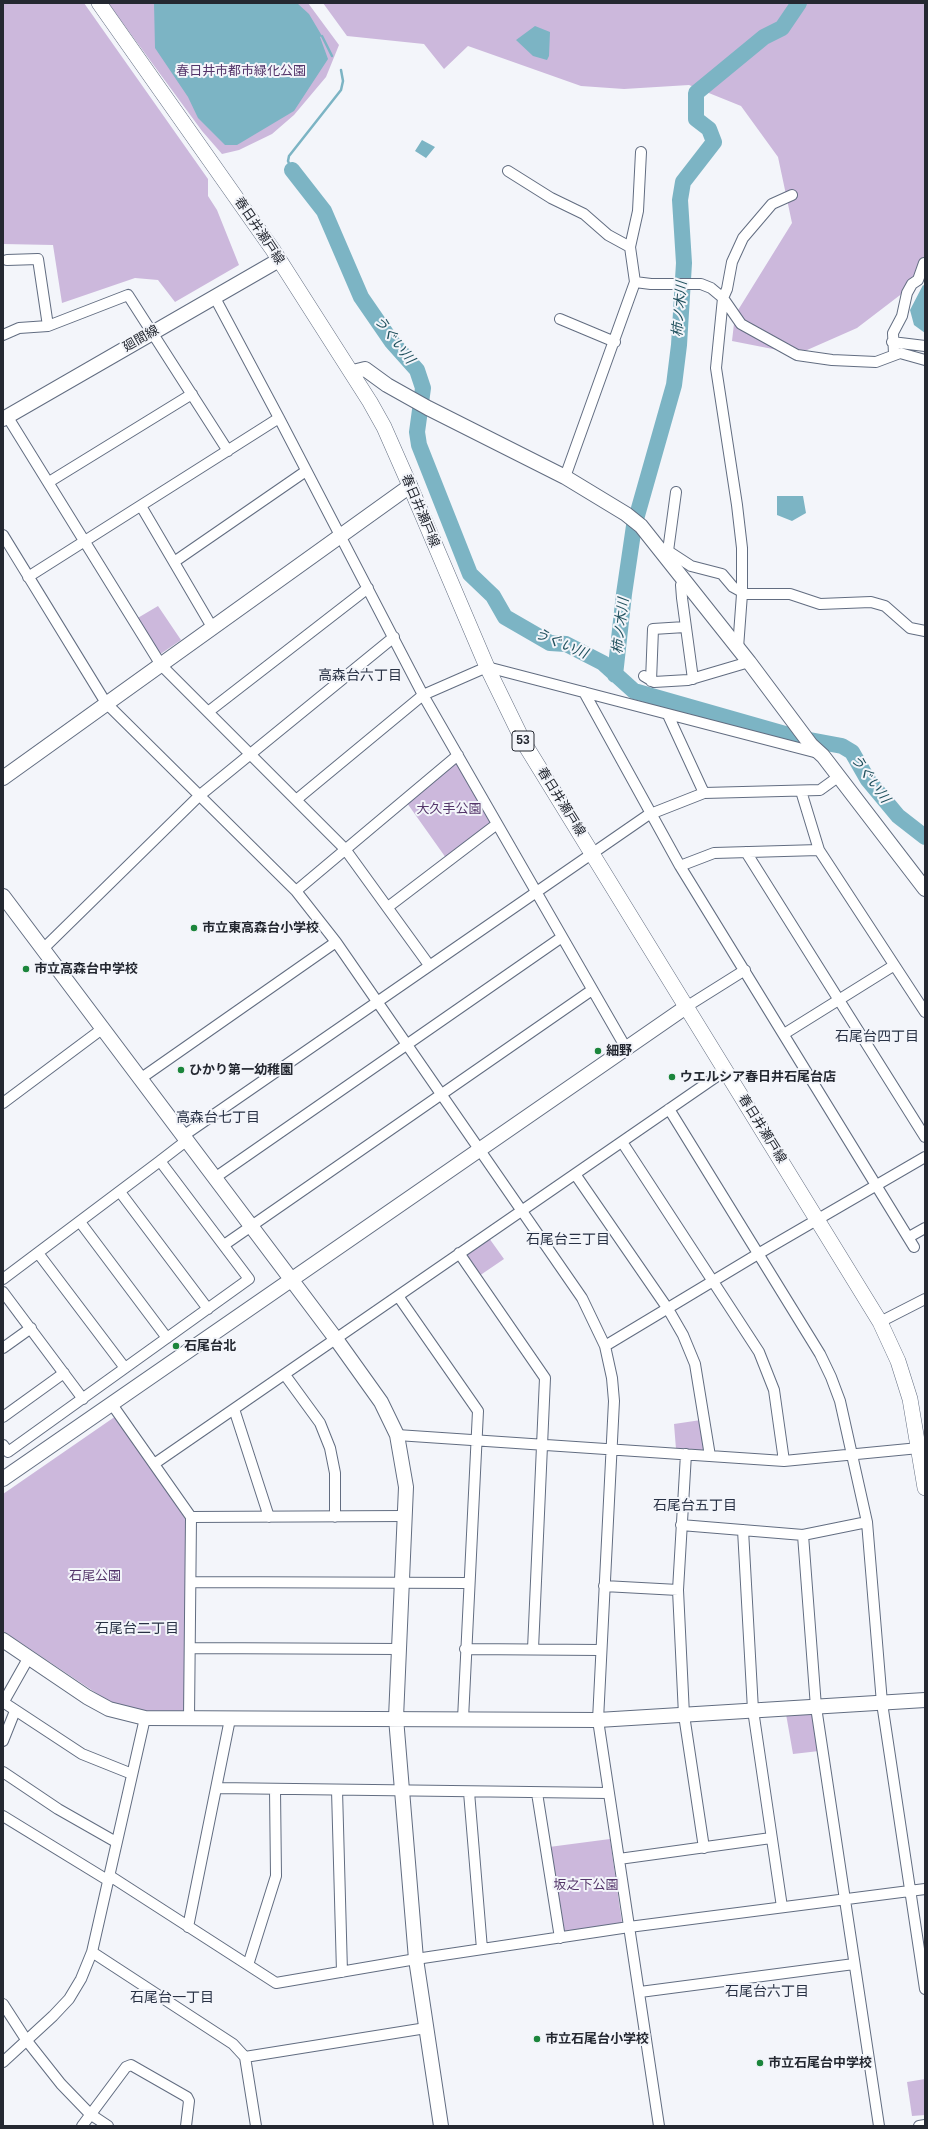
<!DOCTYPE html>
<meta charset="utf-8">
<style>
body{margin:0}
#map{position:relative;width:928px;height:2129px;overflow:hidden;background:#f3f5fa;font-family:Helvetica,sans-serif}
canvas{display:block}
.frame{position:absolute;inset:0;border:4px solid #242831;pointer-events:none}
</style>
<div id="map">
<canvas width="928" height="2129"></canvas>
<div class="frame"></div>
</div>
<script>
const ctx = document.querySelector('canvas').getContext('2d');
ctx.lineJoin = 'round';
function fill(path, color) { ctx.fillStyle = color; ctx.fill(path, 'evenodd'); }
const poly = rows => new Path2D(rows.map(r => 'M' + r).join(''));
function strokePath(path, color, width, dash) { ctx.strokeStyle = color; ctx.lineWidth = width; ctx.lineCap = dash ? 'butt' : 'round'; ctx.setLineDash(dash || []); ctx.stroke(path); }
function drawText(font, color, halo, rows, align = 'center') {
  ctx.font = font + ' Helvetica,"Noto Sans JP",sans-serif'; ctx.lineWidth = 4; ctx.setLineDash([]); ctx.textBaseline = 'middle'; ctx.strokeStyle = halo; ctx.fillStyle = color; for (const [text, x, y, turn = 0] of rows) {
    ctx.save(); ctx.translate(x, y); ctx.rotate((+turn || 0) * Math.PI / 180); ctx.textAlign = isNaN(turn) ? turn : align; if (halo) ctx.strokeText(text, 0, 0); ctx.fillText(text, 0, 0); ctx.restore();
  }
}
fill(poly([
 [3,3,84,3,208,179,208,196,217,210,239,265,175,302,158,280,135,278,62,303,53,245,3,244],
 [108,3,308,3,339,45,326,77,294,115,272,134,239,150,222,154,202,131],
 [323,3,925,3,925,276,857,328,798,354,732,341,735,315,792,223,778,157,741,106,689,85,624,89,581,86,468,46,444,69,424,44,347,36],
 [158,606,181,640,159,655,136,619],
 [455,763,459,764,491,820,490,823,446,858,407,803],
 [489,1238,504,1259,479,1276,465,1257,466,1254],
 [116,1416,186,1520,185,1711,146,1711,118,1705,105,1699,3,1631,3,1494],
 [701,1420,705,1448,702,1451,676,1449,674,1424],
 [811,1712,814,1715,819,1751,793,1754,786,1714],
 [610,1839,622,1923,565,1933,562,1930,549,1847],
 [925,2079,925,2115,912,2116,907,2082]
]), '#ccb8dc');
fill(poly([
 [154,3,297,3,309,14,322,36,320,37,328,59,294,111,237,145,225,145,198,118,188,97,155,48],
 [535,26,550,32,549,56,547,60,533,56,516,40],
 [422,140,435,147,426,158,415,151],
 [923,285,925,286,925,333,914,325,910,310],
 [777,496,803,496,806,513,792,521,777,515]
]), '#7cb4c4');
strokePath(poly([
 [322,36,332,56],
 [292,170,288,161,289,156,341,90,343,81,341,70]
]), '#7cb4c4', 2.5);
strokePath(poly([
 [292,170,324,211,361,297,392,342,417,370,423,388,417,432,419,445,470,574,493,596,505,617,550,643,566,644,603,663,634,691,799,738,842,746,852,752,868,780,898,816,925,837],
 [615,675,624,594,634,526,674,385,679,345,684,263,680,200,683,182,714,142,709,129,696,119,696,93,764,37,782,28,799,3]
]), '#7cb4c4', 16);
const street = poly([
 [508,171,551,198,584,214,608,235,630,247,635,282,565,477],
 [630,247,638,211,641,152],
 [7,260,38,259,48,326],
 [635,282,651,284,701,284,711,288,723,298,741,324,797,355,832,360,876,362,900,353,925,360],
 [214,296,279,418,423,695,626,1048],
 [560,319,615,342],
 [3,335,19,328,48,326,128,295,228,451],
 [892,342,925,346],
 [894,354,893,333,902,316,907,293,912,284,918,280,924,263],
 [7,416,161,665,345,849,429,965],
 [49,482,192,394],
 [676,492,668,551,691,566,722,574,733,587,742,592],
 [141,506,212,627],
 [3,535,106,703,296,891,336,942,582,1298,605,1346,612,1378,614,1401,598,1720,659,2126],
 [174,562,306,471],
 [28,577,279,418],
 [684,580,681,585,682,598,693,679],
 [742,594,790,594,820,604,871,602,885,606,910,628,925,631],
 [738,648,742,594,742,548,737,505,716,368,723,298,727,289,732,262,743,238,772,204,792,195],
 [644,676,654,682,688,680,749,662],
 [651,681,653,629,685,627],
 [584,692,680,866,914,1247],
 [208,712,368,588],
 [668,715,704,793],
 [801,791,819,850,925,1012],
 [296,800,423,695,487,667,818,753],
 [746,852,925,1137],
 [680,866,714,853,819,850],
 [296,891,458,755],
 [388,907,497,824],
 [43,949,199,796,394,637],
 [686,1007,745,970],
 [784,1034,893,966],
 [140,1079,336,942],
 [3,1103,102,1029],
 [669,1109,820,1354,831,1377,840,1401,867,1522,882,1703,925,1989],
 [183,1136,648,815,704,793,820,790,838,777],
 [622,1142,759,1352,774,1390,784,1461],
 [160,1161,186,1141],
 [575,1174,668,1309,683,1335,695,1364,710,1456],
 [216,1177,562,937],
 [120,1192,208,1309],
 [80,1222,167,1338],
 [909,1237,925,1228],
 [224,1245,592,990],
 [38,1253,125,1368],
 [459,1253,545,1378,533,1649],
 [3,1279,160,1161,249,1279,8,1452,3,1445],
 [3,1292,83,1399],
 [398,1296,478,1411,463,1719],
 [880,1322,925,1299],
 [605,1346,758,1254,925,1157],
 [3,1348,31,1328],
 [285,1375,320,1423,330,1448,335,1473,335,1517],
 [111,1403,191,1517,189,1718],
 [234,1409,269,1517],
 [3,1417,64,1373],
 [397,1435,784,1461,919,1448],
 [686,1454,678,1590,684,1715,704,1848],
 [154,1464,726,1070],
 [191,1517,405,1516],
 [681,1525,803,1535,867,1522],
 [743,1530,753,1710,782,1907],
 [803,1535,816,1707,879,2126],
 [191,1582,468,1583],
 [604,1586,678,1590],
 [190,1648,399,1649],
 [465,1649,600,1650],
 [3,1702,82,1754,132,1774],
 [3,1703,29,1657],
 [3,1741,15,1711],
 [3,1772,58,1809,116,1842],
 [216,1788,608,1793],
 [337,1790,342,1972],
 [469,1792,482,1949],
 [537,1793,560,1938],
 [3,1816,109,1881],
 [619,1859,771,1838],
 [110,1876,276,1983,416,1959,629,1927,925,1889],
 [188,1927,230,1719],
 [92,1952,233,2044,245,2057,426,2028],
 [248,1965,276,1876,275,1790],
 [640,1992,854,1964],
 [3,2004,27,2041,61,2084,90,2114,108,2126],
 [245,2057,256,2126],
 [3,2062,53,2016,69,1999,81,1979,92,1952,145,1718],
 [82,2126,126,2067,131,2065,187,2097,189,2101,186,2126],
 [919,2126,925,2125]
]);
const secondary = poly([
 [353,372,365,369,387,385,428,408,565,477,626,514,641,526,749,662,811,745,823,756,925,889],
 [3,419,279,260],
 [3,778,410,486],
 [3,896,336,1339,381,1402,397,1435,406,1487,396,1718,416,1959,441,2126],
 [3,1479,686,1007],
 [3,1640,87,1697,109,1709,145,1718,598,1720,925,1700]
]);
const primary = poly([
 [99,3,273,250,370,402,384,427,410,486,487,667,524,743,880,1322,898,1361,910,1399,925,1488]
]);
strokePath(street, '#626d81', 12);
strokePath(secondary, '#626d81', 16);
strokePath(primary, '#626d81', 16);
strokePath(street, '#fff', 10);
strokePath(secondary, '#fff', 14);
strokePath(primary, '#fff', 15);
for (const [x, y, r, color] of [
 [194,928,4,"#1b853b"],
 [26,969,4,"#1b853b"],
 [598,1051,4,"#1b853b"],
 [181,1070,4,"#1b853b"],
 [672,1077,4,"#1b853b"],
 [176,1346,4,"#1b853b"],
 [537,2039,4,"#1b853b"],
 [760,2063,4,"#1b853b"]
]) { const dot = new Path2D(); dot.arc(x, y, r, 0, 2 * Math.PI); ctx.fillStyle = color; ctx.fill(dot); strokePath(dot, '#f3f5fa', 1.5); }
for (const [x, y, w] of [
 [523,741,22]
]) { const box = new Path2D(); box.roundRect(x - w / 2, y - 10, w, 20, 3); ctx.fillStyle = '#f3f5fa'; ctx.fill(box); strokePath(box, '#242831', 1); }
drawText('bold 12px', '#242831', null, [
 ["53",523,741]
]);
drawText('13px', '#54356a', '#f3f5fa', [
 ["春日井市都市緑化公園",241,71],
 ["大久手公園",449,809],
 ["石尾公園",95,1576],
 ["坂之下公園",586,1885]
]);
drawText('13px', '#242831', '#f3f5fa', [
 ["春日井瀬戸線",259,231,56],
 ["廻間線",141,339,-30],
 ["春日井瀬戸線",420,511,67],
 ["春日井瀬戸線",561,802,58],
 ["春日井瀬戸線",762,1129,58]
]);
drawText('bold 13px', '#242831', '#f3f5fa', [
 ["市立東高森台小学校",202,928],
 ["市立高森台中学校",34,969],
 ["細野",606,1051],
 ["ひかり第一幼稚園",189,1070],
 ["ウエルシア春日井石尾台店",680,1077],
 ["石尾台北",184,1346],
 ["市立石尾台小学校",545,2039],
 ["市立石尾台中学校",768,2063]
], 'left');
drawText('italic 14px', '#1f505d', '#f3f5fa', [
 ["柿ノ木川",680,309,-85],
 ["うぐい川",394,340,52],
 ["柿ノ木川",621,626,-83],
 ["うぐい川",561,644,23],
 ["うぐい川",870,779,54]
]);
drawText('14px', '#293245', '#f3f5fa', [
 ["高森台六丁目",360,676],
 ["石尾台四丁目",877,1037],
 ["高森台七丁目",218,1118],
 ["石尾台三丁目",568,1240],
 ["石尾台五丁目",695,1506],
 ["石尾台二丁目",137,1629],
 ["石尾台六丁目",767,1992],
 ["石尾台一丁目",172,1998]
]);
</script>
